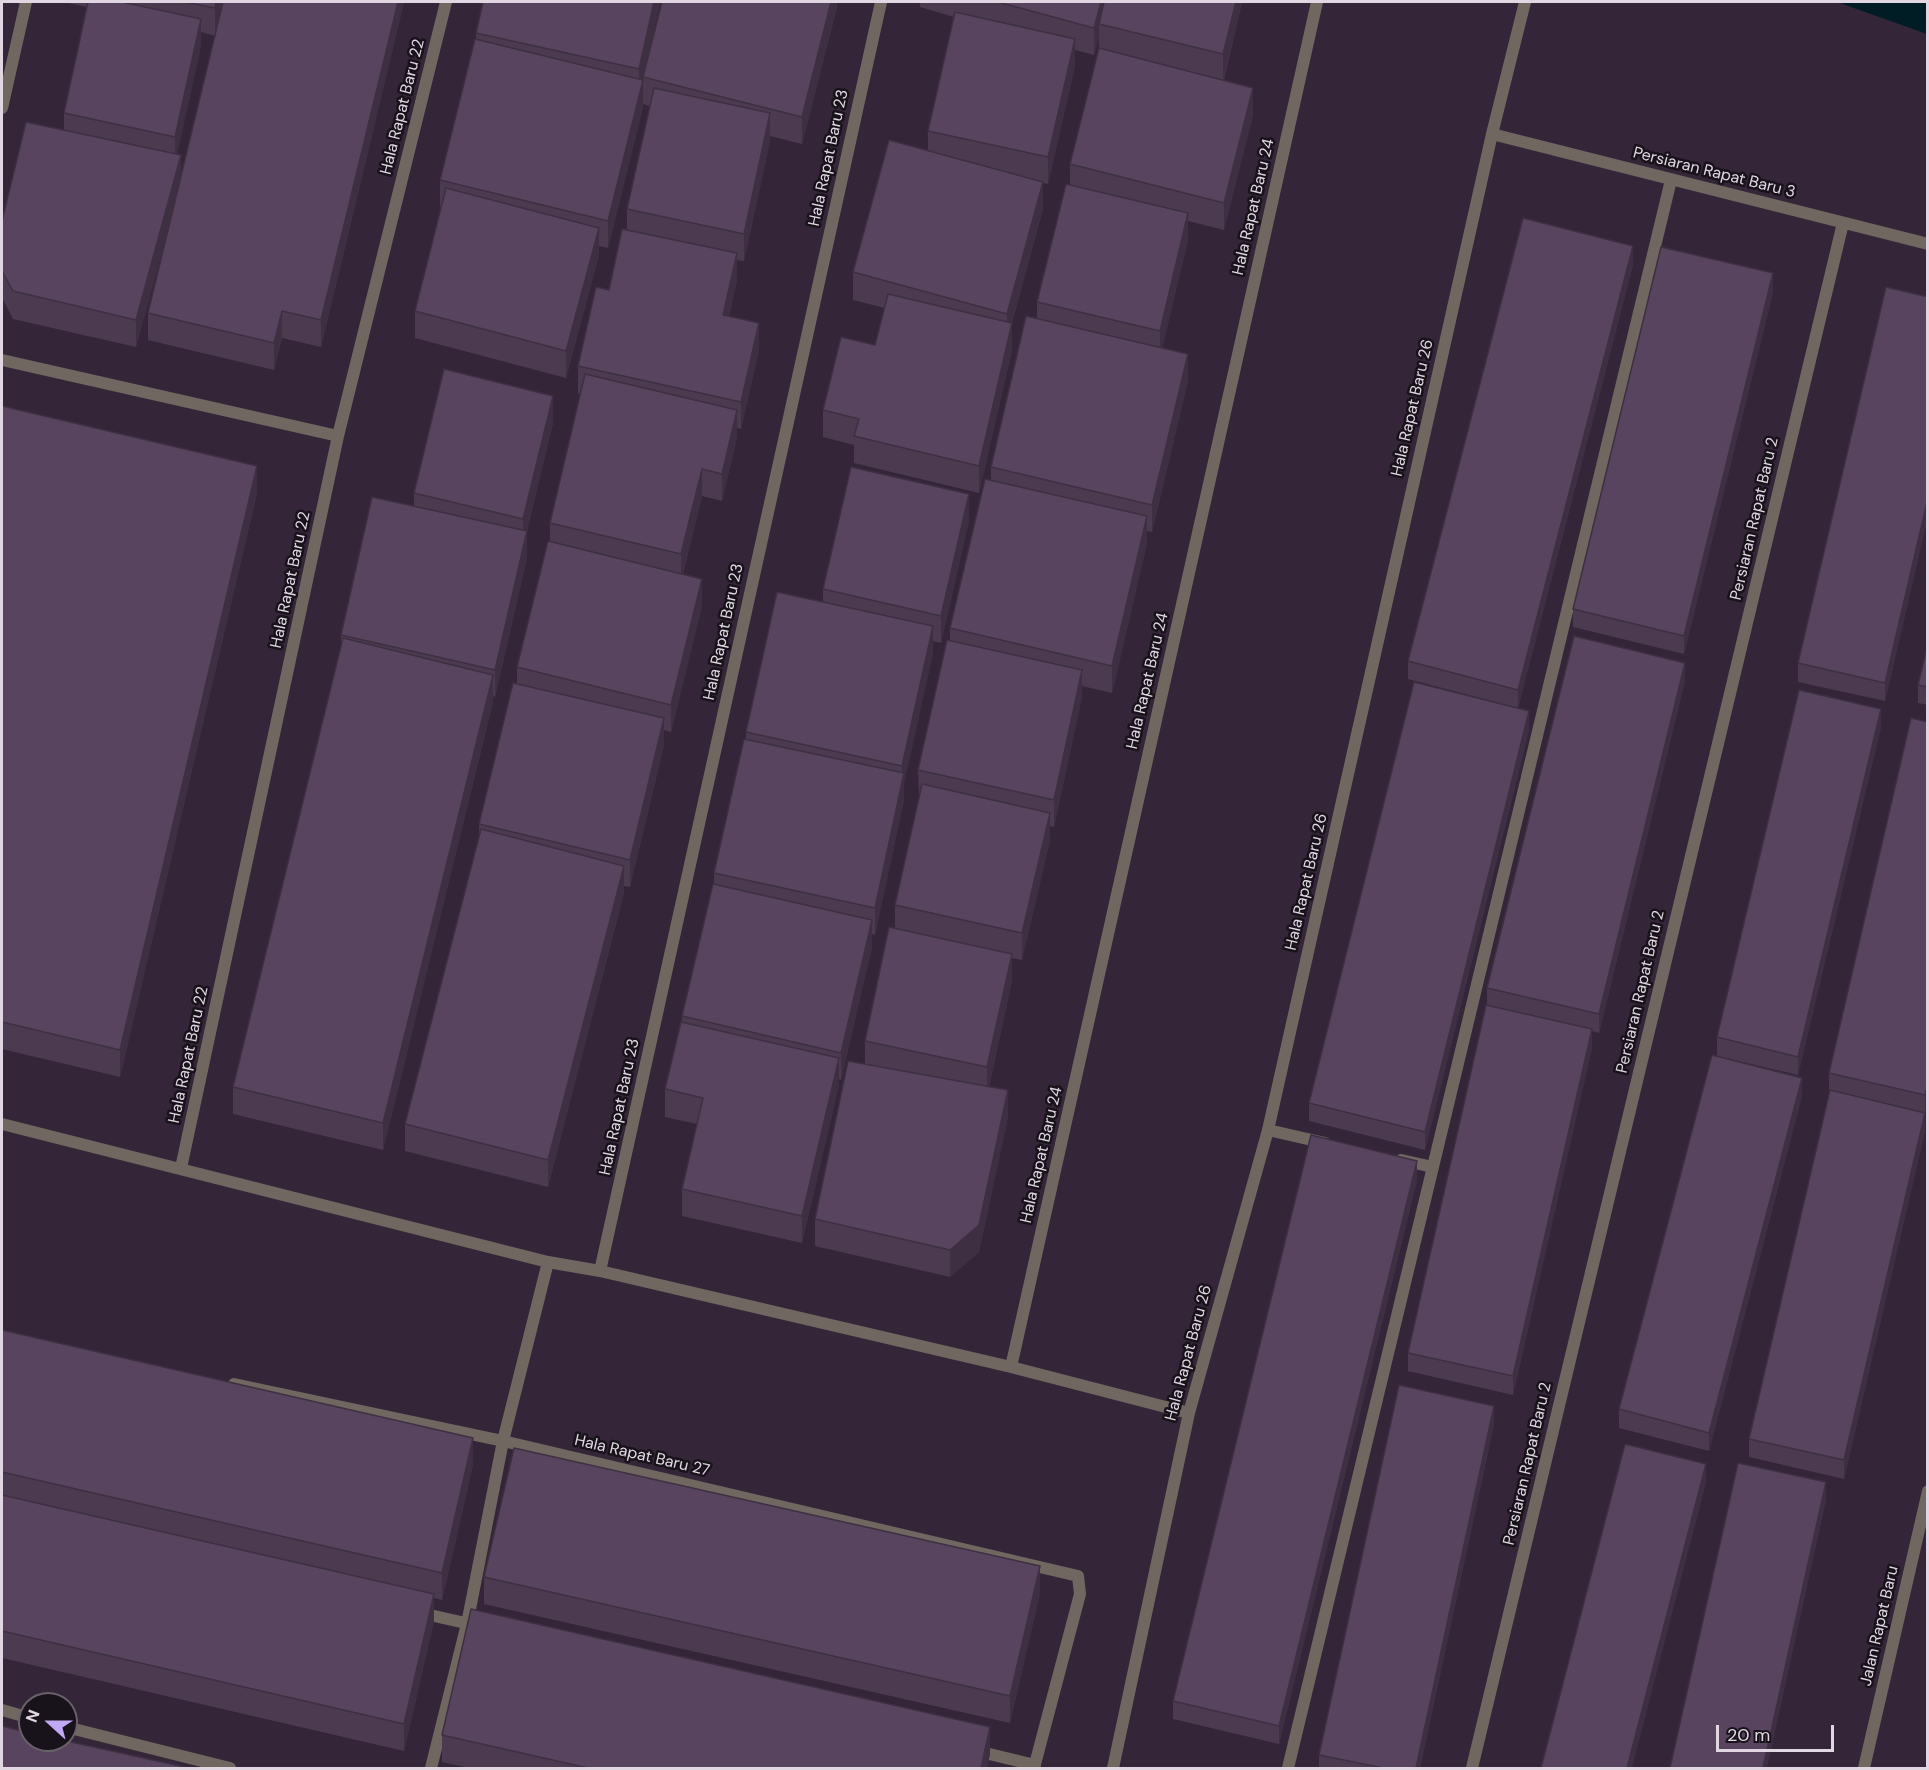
<!DOCTYPE html>
<style>
body{margin:0}
#map{position:relative;width:1929px;height:1770px;overflow:hidden;background:#342638;font-family:"DM Sans",sans-serif}
canvas{display:block}
.frame{position:absolute;inset:0;border:3px solid #e0d7e3;pointer-events:none}
.north{position:absolute;left:18px;top:1692px;width:60px;height:60px;box-sizing:border-box;background:#18121a;border:2px solid #68616a;border-radius:50%;rotate:291deg;font-size:16px;font-weight:700;line-height:24px;text-align:center;color:#e0d7e3}
.north::after{content:'';display:block;margin:auto;width:21px;height:27px;background:#c0a8f4;clip-path:polygon(50% 0,100% 100%,50% 72%,0 100%)}
.scale{position:absolute;left:1716px;top:1725px;width:118px;height:27px;box-sizing:border-box;border:3px solid #e0d7e3;border-top:0;padding-left:8px;font-size:18px;line-height:21px;white-space:nowrap;color:#e0d7e3;-webkit-text-stroke:4px #18121a;paint-order:stroke}
</style>
<div id="map">
<canvas width="1929" height="1770"></canvas>
<div class="frame"></div>
<div class="north">N</div>
<div class="scale">20 m</div>
</div>
<script>
const ctx = document.querySelector('canvas').getContext('2d');
ctx.lineJoin = 'round';
function fill(path, color) { ctx.fillStyle = color; ctx.fill(path, 'evenodd'); }
const poly = rows => new Path2D(rows.map(r => 'M' + r).join(''));
function strokePath(path, color, width, dash) { ctx.strokeStyle = color; ctx.lineWidth = width; ctx.lineCap = dash ? 'butt' : 'round'; ctx.setLineDash(dash || []); ctx.stroke(path); }
function drawText(font, color, halo, rows, align = 'center') {
  ctx.font = font + ' "DM Sans",sans-serif'; ctx.lineWidth = 5; ctx.setLineDash([]); ctx.textBaseline = 'middle'; ctx.strokeStyle = halo; ctx.fillStyle = color; for (const [text, x, y, turn = 0] of rows) {
    ctx.save(); ctx.translate(x, y); ctx.rotate((+turn || 0) * Math.PI / 180); ctx.textAlign = isNaN(turn) ? turn : align; if (halo) ctx.strokeText(text, 0, 0); ctx.fillText(text, 0, 0); ctx.restore();
  }
}
fill(poly([
 [1837,2,1927,2,1927,34]
]), '#001d25');
strokePath(poly([
 [1268,1130,1325,1143],
 [1401,1160,1433,1167],
 [421,1613,483,1627],
 [977,1751,1035,1765],
 [431,1768,467,1624,503,1441],
 [1288,1768,1671,180]
]), '#706860', 12);
strokePath(poly([
 [2,108,26,2],
 [1492,134,1928,244],
 [2,360,338,436],
 [2,1124,548,1262,600,1271,1011,1367,1189,1413],
 [181,1168,338,436,446,2],
 [600,1271,881,2],
 [1011,1367,1317,2],
 [234,1384,503,1441,1078,1576,1080,1594,1034,1768],
 [503,1441,548,1262],
 [2,1710,30,1718],
 [66,1727,230,1768],
 [1113,1768,1189,1413,1268,1130,1492,134,1525,2],
 [1472,1768,1843,223]
]), '#706860', 12);
strokePath(poly([
 [1864,1768,1928,1491]
]), '#706860', 12);
fill(poly([
 [64,2,222,2,215,36,201,32,201,46,177,154,181,178,404,2,321,347,282,338,274,370,148,340,148,313,172,215,136,347,13,319,2,298,2,221,64,130,64,113,87,7],
 [660,2,645,70,837,2,837,7,802,144,770,136,770,141,744,261,737,260,737,280,729,316,759,350,741,429,737,428,737,437,722,501,702,496,683,574,702,606,671,732,664,730,664,745,630,887,624,886,624,893,548,1187,405,1151,405,1124,479,838,479,824,517,684,517,667,550,541,550,523,580,394,578,393,578,366,609,290,627,230,627,209,650,106,643,104,643,78,643,107,608,248,599,246,599,255,566,378,415,338,415,311,441,207,440,207,440,180,476,39,476,33],
 [920,2,1242,2,1224,80,1253,115,1224,230,1188,221,1188,240,1162,348,1188,381,1152,532,1147,531,1147,543,1112,693,1082,686,1082,697,1054,827,1050,826,1050,840,1022,960,1012,958,1012,981,989,1087,1008,1117,979,1252,950,1277,815,1246,815,1219,865,1064,865,1041,895,929,895,905,919,797,918,770,950,641,950,628,991,480,991,467,1037,319,1037,302,1070,185,1070,164,1099,51,1099,37,1094,55,1075,50,1075,66,1048,184,1043,183,1043,209,1012,323,1012,350,979,493,854,463,854,445,823,437,823,410,875,345,885,308,853,300,853,272,928,151,928,131,954,17,920,7],
 [1633,265,1518,708,1408,679,1408,661],
 [1773,292,1684,654,1573,627,1573,609],
 [1928,297,1928,516,1885,701,1798,682,1798,663],
 [2,406,257,493,120,1077,2,1049],
 [553,423,527,531,527,558,495,697,493,696,493,702,383,1150,233,1114,233,1087,341,648,341,635,414,506,414,493],
 [969,521,941,643,933,641,933,653,904,783,904,800,875,935,872,934,872,947,841,1080,839,1079,839,1085,802,1243,682,1216,682,1189,697,1124,665,1117,665,1089,714,884,714,873,746,739,746,732,823,603,823,589],
 [1928,644,1928,705,1918,703,1918,685],
 [1685,681,1599,1033,1592,1031,1592,1048,1513,1395,1408,1371,1408,1353,1487,1006,1487,988],
 [1911,718,1928,1102,1925,1113,1925,1131,1844,1479,1749,1457,1749,1439,1830,1091,1829,1091,1829,1073],
 [1881,727,1798,1075,1717,1056,1717,1037],
 [1529,730,1425,1150,1309,1121,1309,1103],
 [1802,1096,1709,1451,1619,1428,1619,1409],
 [1417,1180,1279,1744,1173,1719,1173,1701],
 [2,1330,473,1465,442,1600,434,1598,434,1621,404,1751,2,1658],
 [1494,1424,1420,1768,1319,1768,1319,1755],
 [484,1577,1040,1593,1010,1723,484,1604],
 [442,1735,990,1754,987,1768,469,1768,442,1762]
]), '#4c3a51');
fill(poly([
 [216,2,222,2,215,36,215,8],
 [398,2,404,2,321,347,321,320],
 [654,2,660,2,643,80,643,107,608,248,608,221,639,94,639,69],
 [831,2,837,2,837,7,802,144,802,117],
 [1101,2,1108,2,1099,24,1099,37,1094,55,1094,28],
 [1236,2,1242,2,1223,81,1223,54],
 [201,19,201,46,175,164,175,137],
 [1075,39,1075,66,1048,184,1048,157],
 [1253,88,1253,115,1224,230,1224,203],
 [770,113,770,141,744,261,744,234],
 [181,155,181,182,136,347,136,320],
 [1043,182,1043,209,1007,341,1007,314],
 [1188,213,1188,240,1160,358,1160,331],
 [599,228,599,255,566,378,566,351],
 [1633,246,1633,265,1518,708,1518,690],
 [737,253,737,280,723,342,723,315],
 [1773,273,1773,292,1684,654,1684,636],
 [282,311,282,338,274,370,274,343],
 [759,323,759,350,741,429,741,402],
 [1012,323,1012,350,979,493,979,466],
 [1188,354,1188,381,1152,532,1152,505],
 [553,396,553,423,523,546,523,519],
 [737,410,737,437,722,501,722,474],
 [257,466,257,493,120,1077,120,1050],
 [702,469,702,496,681,581,681,554],
 [969,494,969,521,941,643,941,616],
 [1928,498,1928,516,1885,701,1885,683],
 [1147,516,1147,543,1112,693,1112,666],
 [527,531,527,558,495,697,495,670],
 [702,579,702,606,671,732,671,705],
 [933,626,933,653,904,783,904,800,875,935,875,908,902,784,902,766],
 [1685,663,1685,681,1599,1033,1599,1014],
 [1082,670,1082,697,1054,827,1054,800],
 [493,675,493,702,383,1150,383,1123],
 [1881,709,1881,727,1798,1075,1798,1057],
 [1529,711,1529,730,1425,1150,1425,1132],
 [664,718,664,745,630,887,630,860],
 [1050,813,1050,840,1022,960,1022,933],
 [624,866,624,893,548,1187,548,1160],
 [872,920,872,947,841,1080,841,1053],
 [1012,954,1012,981,987,1095,987,1067],
 [1592,1029,1592,1048,1513,1395,1513,1376],
 [839,1058,839,1085,802,1243,802,1216],
 [1802,1078,1802,1096,1709,1451,1709,1433],
 [1928,1084,1928,1102,1925,1113,1925,1095],
 [1008,1090,1008,1117,979,1252,950,1277,950,1250],
 [1925,1113,1925,1131,1844,1479,1844,1460],
 [1417,1161,1417,1180,1279,1744,1279,1726],
 [1494,1406,1494,1424,1420,1768,1416,1768],
 [473,1438,473,1465,442,1600,442,1573],
 [1706,1464,1706,1483,1632,1768,1627,1768],
 [1826,1482,1826,1501,1767,1768,1763,1768],
 [1040,1566,1040,1593,1010,1723,1010,1696],
 [434,1594,434,1621,404,1751,404,1724],
 [990,1727,990,1754,987,1768,981,1768]
]), '#3e3042');
const building = poly([
 [88,2,122,2,201,19,175,137,64,113,88,2],
 [184,2,216,2,215,8,184,2],
 [223,2,398,2,321,320,282,311,274,343,148,313,223,2],
 [483,2,654,2,639,69,476,33,483,2],
 [662,2,831,2,802,117,643,77,662,2],
 [998,2,1101,2,1094,28,998,2],
 [1104,2,1236,2,1223,54,1099,24,1104,2],
 [955,12,1075,39,1048,157,928,131,955,12],
 [475,39,643,80,608,221,440,180,475,39],
 [1099,48,1253,88,1224,203,1070,164,1099,48],
 [654,88,770,113,744,234,627,209,654,88],
 [26,122,181,155,136,320,13,291,2,271,2,221,26,122],
 [889,140,1043,182,1007,314,853,272,889,140],
 [1066,184,1188,213,1160,331,1037,302,1066,184],
 [446,188,599,228,566,351,415,311,446,188],
 [1523,218,1633,246,1518,690,1408,661,1523,218],
 [622,229,737,253,723,315,759,323,741,402,578,366,596,287,609,290,622,229],
 [1661,247,1773,273,1684,636,1573,609,1661,247],
 [1886,287,1928,297,1928,498,1885,683,1798,663,1886,287],
 [888,294,1012,323,979,466,854,436,859,419,823,410,841,337,875,345,888,294],
 [1026,316,1188,354,1152,505,991,467,1026,316],
 [444,369,553,396,523,519,414,493,444,369],
 [585,374,737,410,722,474,702,469,681,554,550,523,585,374],
 [2,406,257,466,120,1050,2,1022,2,406],
 [851,467,969,494,941,616,823,589,851,467],
 [985,479,1147,516,1112,666,950,628,985,479],
 [372,497,527,531,495,670,341,635,372,497],
 [548,541,702,579,671,705,517,667,548,541],
 [777,592,933,626,902,766,746,732,777,592],
 [1574,636,1685,663,1599,1014,1487,988,1574,636],
 [343,638,493,675,383,1123,233,1087,343,638],
 [947,640,1082,670,1054,800,918,770,947,640],
 [1928,644,1928,687,1918,685,1928,644],
 [1414,682,1529,711,1425,1132,1309,1103,1414,682],
 [513,683,664,718,630,860,479,824,513,683],
 [1799,690,1881,709,1798,1057,1717,1037,1799,690],
 [1911,718,1928,722,1928,1084,1925,1095,1829,1073,1911,718],
 [744,739,904,773,875,908,714,873,744,739],
 [922,784,1050,813,1022,933,895,905,922,784],
 [481,829,624,866,548,1160,405,1124,481,829],
 [713,884,872,920,841,1053,682,1016,713,884],
 [889,927,1012,954,987,1067,865,1041,889,927],
 [1486,1005,1592,1029,1513,1376,1408,1353,1486,1005],
 [681,1022,839,1058,802,1216,682,1189,703,1098,665,1089,681,1022],
 [1712,1055,1802,1078,1709,1433,1619,1409,1712,1055],
 [848,1061,1008,1090,979,1225,950,1250,815,1219,848,1061],
 [1830,1090,1925,1113,1844,1460,1749,1439,1830,1090],
 [1311,1135,1417,1161,1279,1726,1173,1701,1311,1135],
 [2,1330,473,1438,442,1573,2,1472,2,1330],
 [1399,1385,1494,1406,1416,1768,1383,1768,1319,1755,1399,1385],
 [1625,1444,1706,1464,1627,1768,1541,1768,1625,1444],
 [514,1448,1040,1566,1010,1696,484,1577,514,1448],
 [1738,1463,1826,1482,1763,1768,1670,1768,1738,1463],
 [2,1495,434,1594,404,1724,2,1631,2,1495],
 [471,1609,990,1727,981,1768,588,1768,442,1735,471,1609],
 [2,1726,30,1733,30,1740,62,1740,189,1768,2,1768,2,1726]
]);
fill(building, '#58445e');
strokePath(building, '#3e3042', 1.5);
drawText('16px', '#e0d7e3', '#18121a', [
 ["Hala Rapat Baru 22",403,107,-76],
 ["Hala Rapat Baru 23",829,158,-78],
 ["Persiaran Rapat Baru 3",1714,173,14],
 ["Hala Rapat Baru 24",1254,207,-77],
 ["Hala Rapat Baru 26",1413,408,-77],
 ["Persiaran Rapat Baru 2",1755,519,-77],
 ["Hala Rapat Baru 22",291,580,-78],
 ["Hala Rapat Baru 23",724,632,-78],
 ["Hala Rapat Baru 24",1148,681,-77],
 ["Hala Rapat Baru 26",1307,882,-77],
 ["Persiaran Rapat Baru 2",1641,992,-77],
 ["Hala Rapat Baru 22",189,1055,-78],
 ["Hala Rapat Baru 23",620,1107,-78],
 ["Hala Rapat Baru 24",1042,1155,-77],
 ["Hala Rapat Baru 26",1189,1353,-75],
 ["Hala Rapat Baru 27",642,1456,13],
 ["Persiaran Rapat Baru 2",1528,1464,-77],
 ["Jalan Rapat Baru",1880,1626,-77]
]);
</script>
